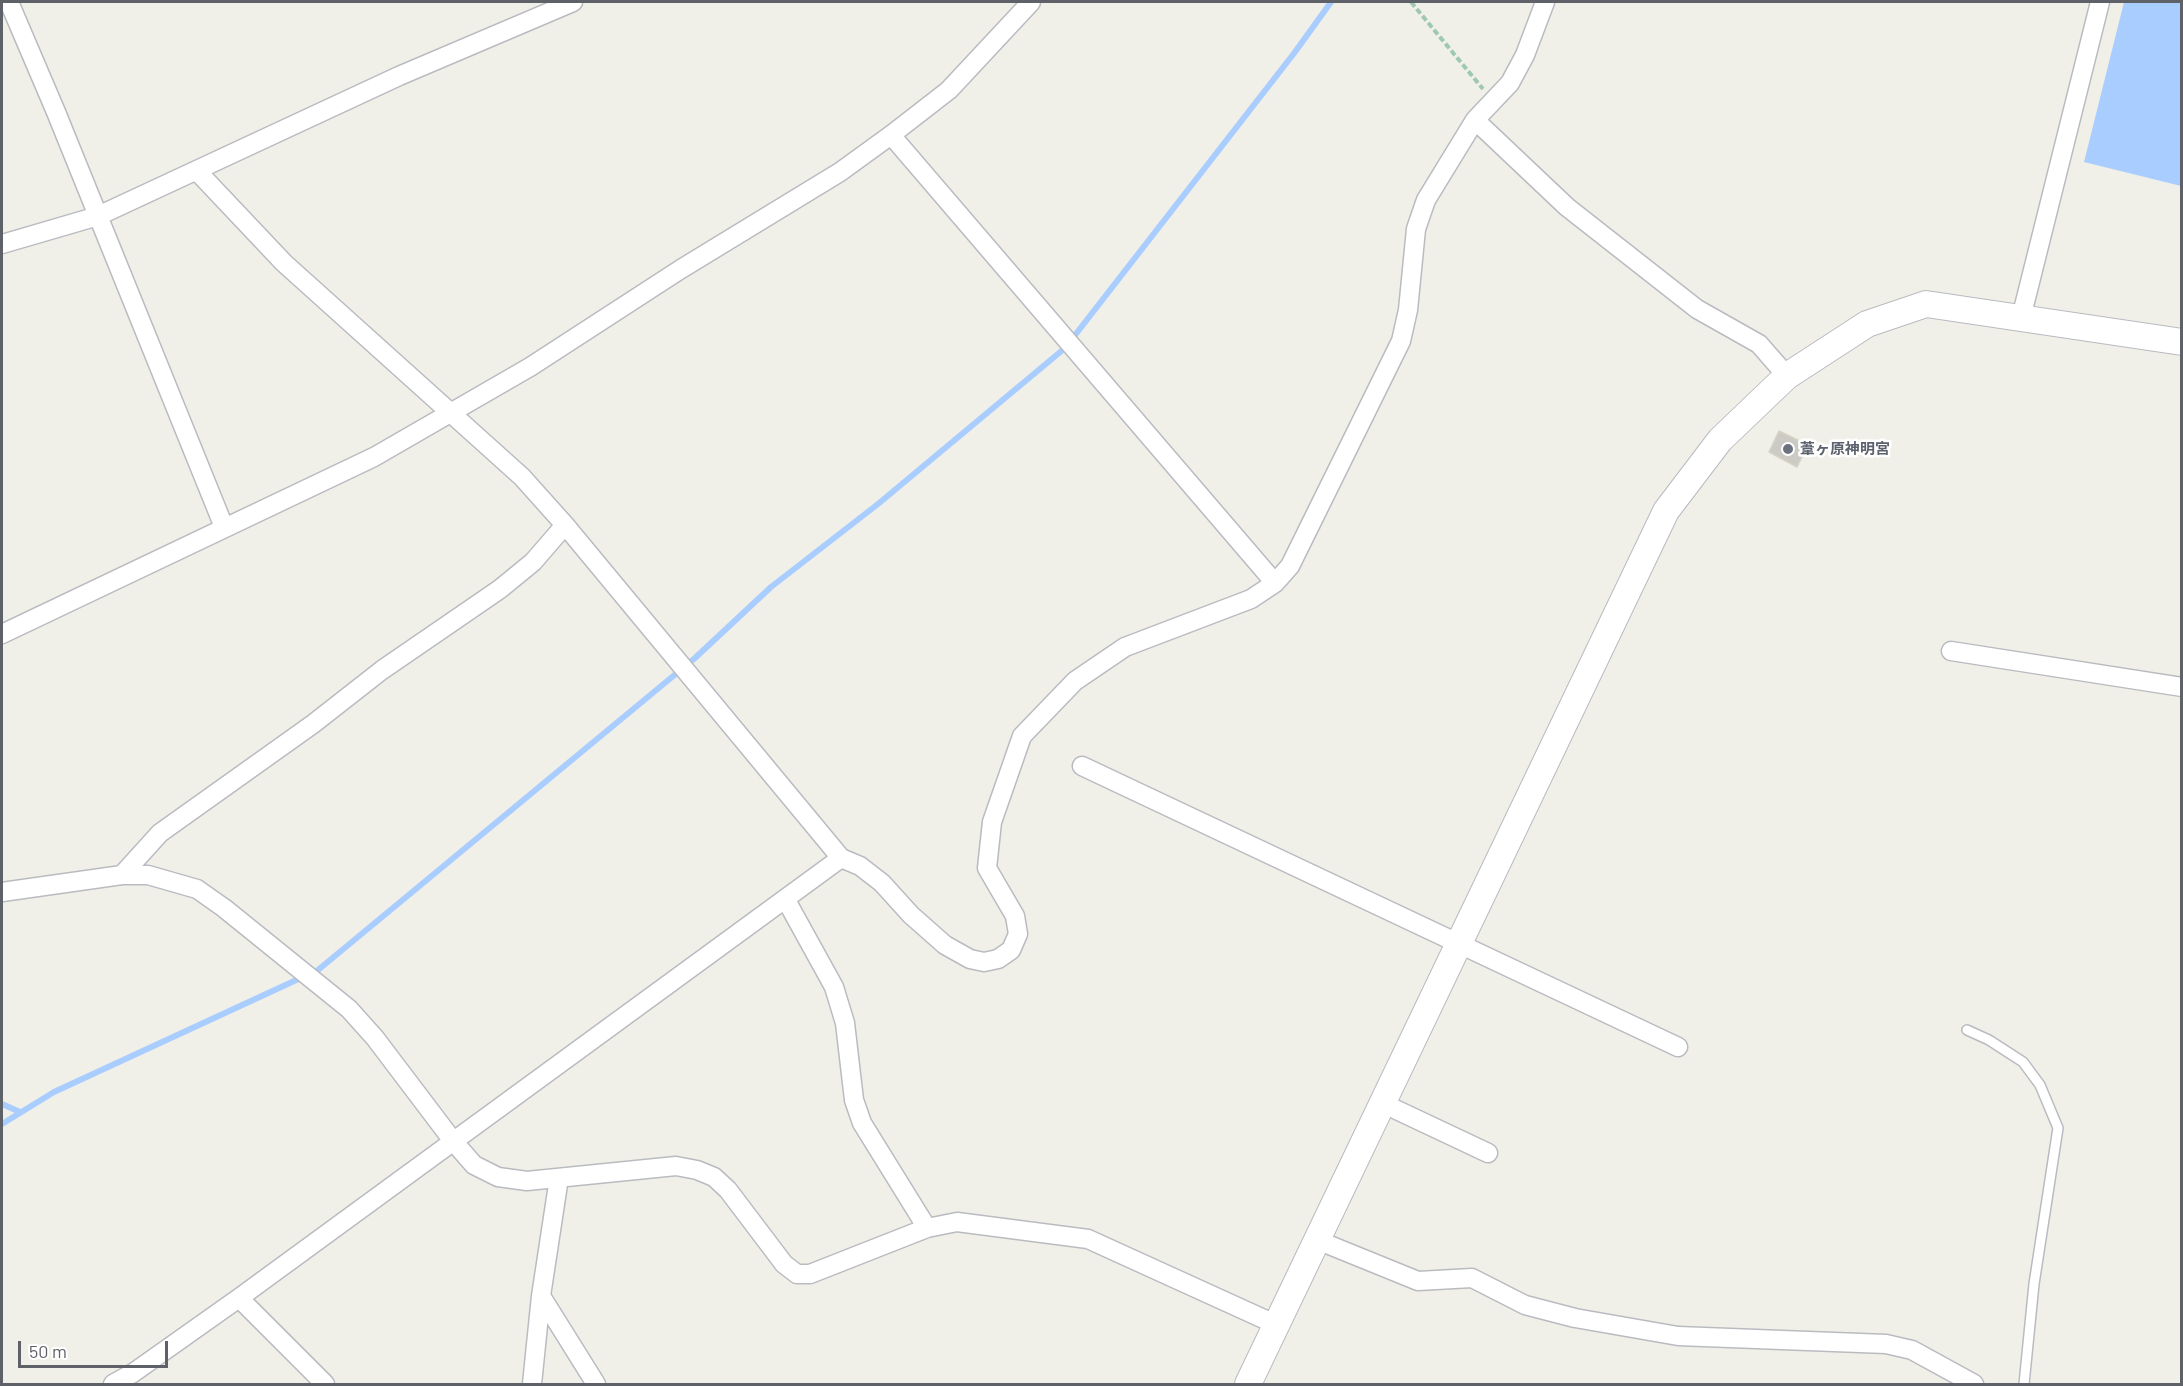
<!DOCTYPE html>
<meta charset="utf-8">
<style>
body{margin:0}
#map{position:relative;width:2183px;height:1386px;overflow:hidden;background:#f1f0e8;font-family:Barlow,sans-serif}
canvas{display:block}
.frame{position:absolute;inset:0;border:3px solid #5f6168;pointer-events:none}
.scale{position:absolute;left:18px;top:1341px;width:150px;height:27px;box-sizing:border-box;border:3px solid #5f6168;border-top:0;padding-left:8px;font-size:18px;line-height:21px;white-space:nowrap;color:#5f6168;-webkit-text-stroke:4px #fff;paint-order:stroke}
</style>
<div id="map">
<canvas width="2183" height="1386"></canvas>
<div class="frame"></div>
<div class="scale">50 m</div>
</div>
<script>
const ctx = document.querySelector('canvas').getContext('2d');
ctx.lineJoin = 'round';
function fill(path, color) { ctx.fillStyle = color; ctx.fill(path, 'evenodd'); }
const poly = rows => new Path2D(rows.map(r => 'M' + r).join(''));
function strokePath(path, color, width, dash) { ctx.strokeStyle = color; ctx.lineWidth = width; ctx.lineCap = dash ? 'butt' : 'round'; ctx.setLineDash(dash || []); ctx.stroke(path); }
function drawText(font, color, halo, rows, align = 'center') {
  ctx.font = font + ' Barlow,"Noto Sans JP",sans-serif'; ctx.lineWidth = 5; ctx.setLineDash([]); ctx.textBaseline = 'middle'; ctx.strokeStyle = halo; ctx.fillStyle = color; for (const [text, x, y, turn = 0] of rows) {
    ctx.save(); ctx.translate(x, y); ctx.rotate((+turn || 0) * Math.PI / 180); ctx.textAlign = isNaN(turn) ? turn : align; if (halo) ctx.strokeText(text, 0, 0); ctx.fillText(text, 0, 0); ctx.restore();
  }
}
fill(poly([
 [2124,2,2181,2,2181,186,2084,162]
]), '#aacdff');
strokePath(poly([
 [2,1104,20,1112],
 [2,1124,54,1092,318,970,695,658,771,587,878,504,1065,348,1295,52,1331,2]
]), '#aacdff', 6);
const building = poly([
 [1779,431,1808,445,1797,467,1769,452,1779,431]
]);
fill(building, '#cccac5');
strokePath(building, '#d6d3c6', 1.5);
const lane = poly([
 [1967,1030,1989,1040,2023,1062,2040,1085,2058,1128,2034,1284,2024,1384]
]);
const street = poly([
 [9,2,56,112,224,527],
 [1475,120,1567,207,1697,309,1759,344,1787,376],
 [891,135,1275,583],
 [197,171,284,263,522,477,565,525,841,858,860,866,882,883,911,915,945,945,970,959,984,962,998,959,1011,950,1018,934,1015,916,987,868,992,822,1022,736,1075,681,1125,647,1251,599,1275,583,1290,566,1401,341,1408,310,1416,229,1426,200,1475,120,1510,83,1525,55,1545,2],
 [2,244,98,216,399,76,573,2],
 [2021,318,2100,2],
 [2,634,374,457,530,367,681,269,840,172,891,135,949,90,1031,2],
 [1951,651,2182,687],
 [1082,766,1678,1047],
 [122,875,160,833,313,724,382,670,500,589,533,562,565,525],
 [2,892,122,875,148,875,197,889,224,908,349,1009,375,1038,453,1141,474,1165,498,1177,527,1181,676,1166,697,1170,714,1177,728,1190,784,1264,797,1274,810,1274,927,1228,957,1222,1088,1239,1277,1325],
 [786,900,834,987,845,1023,854,1100,862,1123,927,1228],
 [1382,1103,1488,1153],
 [1317,1240,1418,1281,1472,1278,1525,1305,1575,1318,1678,1336,1886,1344,1912,1350,1974,1384],
 [541,1296,596,1384],
 [239,1298,325,1384],
 [113,1384,133,1373,239,1298,841,858],
 [532,1384,541,1296,559,1178]
]);
const secondary = poly([
 [1248,1384,1666,511,1720,440,1787,376,1867,324,1926,304,2182,342]
]);
strokePath(lane, '#babbc1', 12);
strokePath(street, '#babbc1', 21);
strokePath(secondary, '#b9bac1', 28);
strokePath(poly([
 [1411,2,1483,89]
]), '#9ec9b0', 4, [6, 3]);
strokePath(lane, '#fff', 9);
strokePath(street, '#fff', 18);
strokePath(secondary, '#fff', 26);
for (const [x, y, r, color] of [
 [1788,449,6,"#6b7280"]
]) { const dot = new Path2D(); dot.arc(x, y, r, 0, 2 * Math.PI); ctx.fillStyle = color; ctx.fill(dot); strokePath(dot, '#fff', 2); }
drawText('bold 15px', '#5b616d', '#fff', [
 ["葦ヶ原神明宮",1800,449]
], 'left');
</script>
